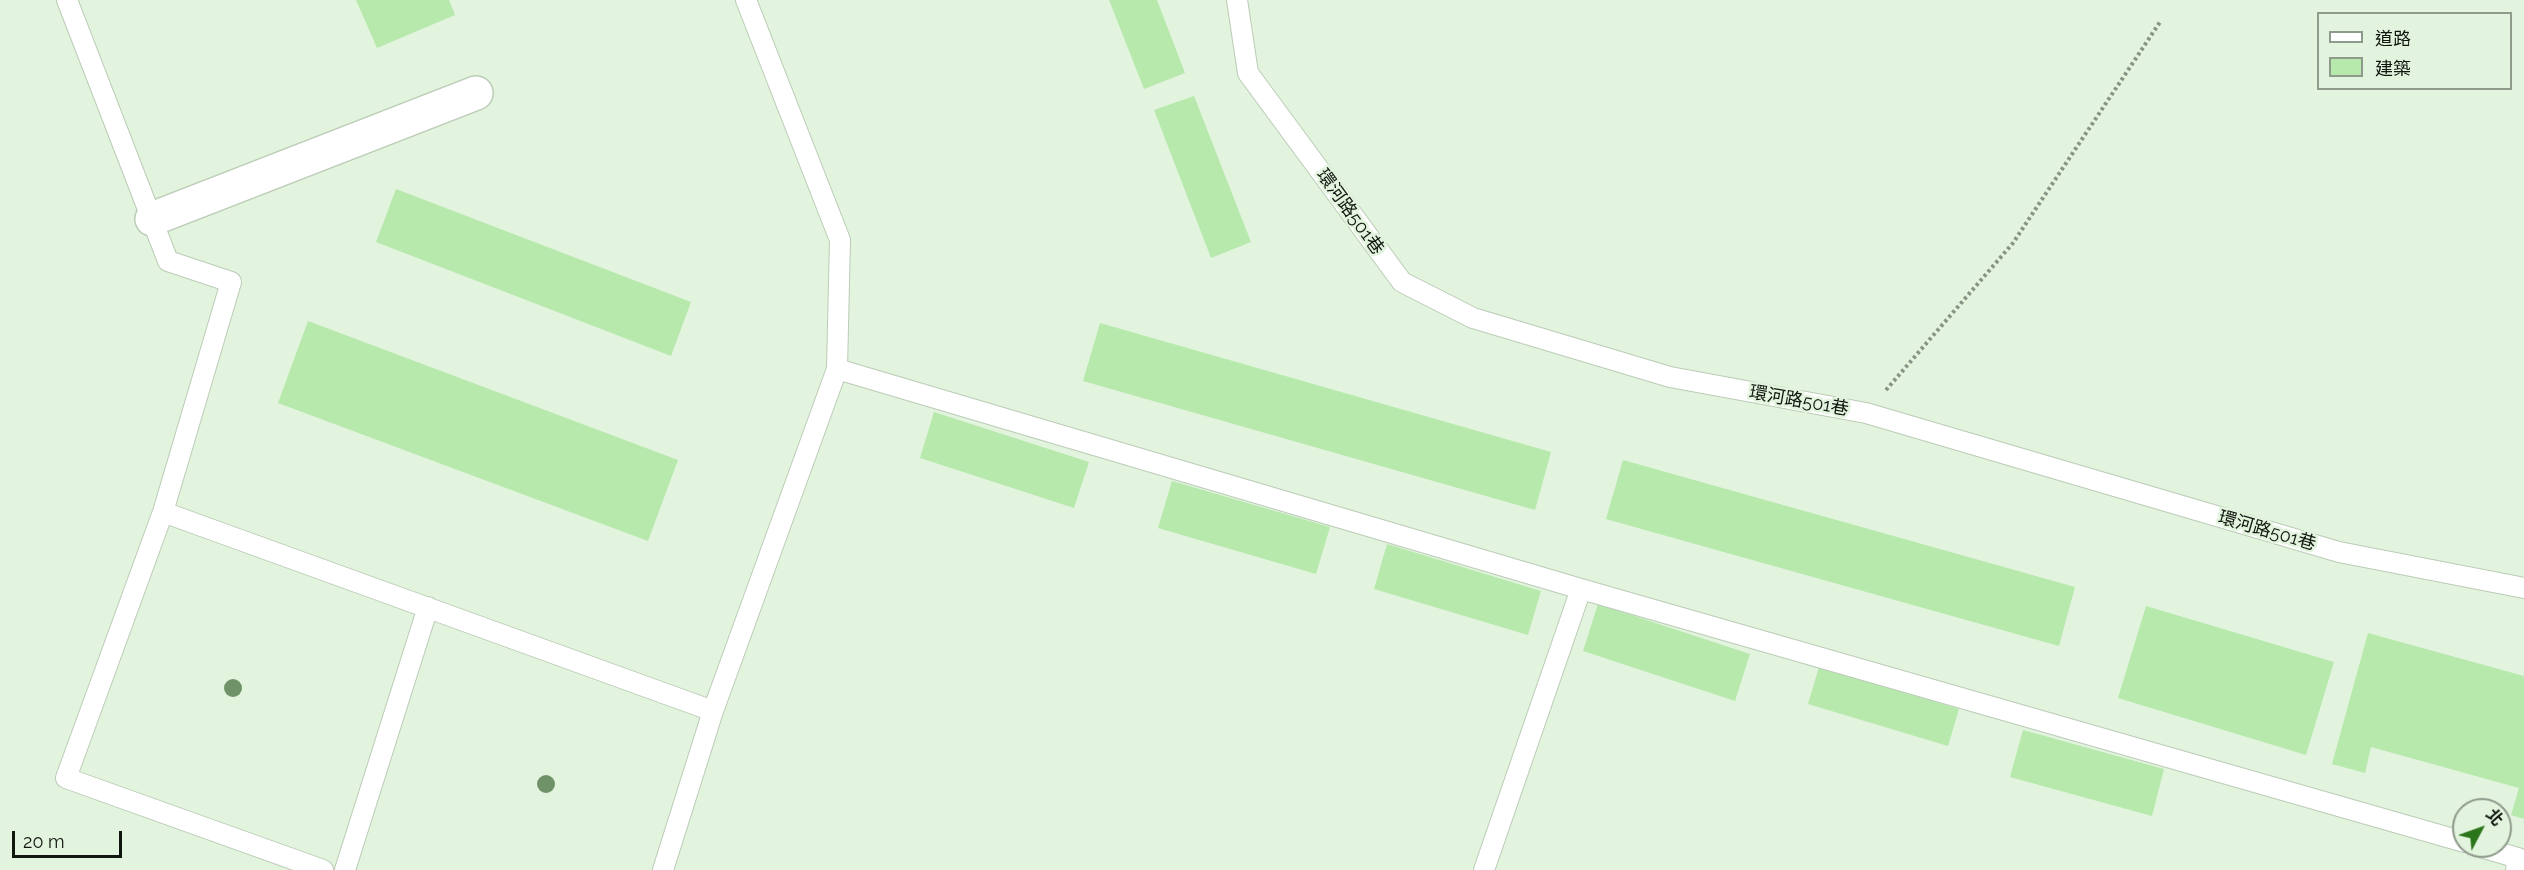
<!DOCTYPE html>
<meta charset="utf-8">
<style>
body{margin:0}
#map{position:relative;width:2524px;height:870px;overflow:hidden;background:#e2f3de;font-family:Raleway,"Noto Sans TC",sans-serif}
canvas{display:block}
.legend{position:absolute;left:2317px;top:12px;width:195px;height:78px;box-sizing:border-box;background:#e2f3de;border:2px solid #8e9a8b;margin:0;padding:8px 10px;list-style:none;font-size:18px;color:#10150e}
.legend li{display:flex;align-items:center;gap:12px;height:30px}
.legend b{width:30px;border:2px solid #8e9a8b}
.north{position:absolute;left:2452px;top:798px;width:60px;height:60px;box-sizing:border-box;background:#e2f3de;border:2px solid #8e9a8b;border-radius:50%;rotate:49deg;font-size:16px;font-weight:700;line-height:24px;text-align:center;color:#10150e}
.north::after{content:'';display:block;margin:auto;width:21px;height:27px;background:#2b751a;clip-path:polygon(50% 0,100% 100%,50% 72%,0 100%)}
.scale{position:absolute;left:12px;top:831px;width:110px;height:27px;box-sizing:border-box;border:3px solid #10150e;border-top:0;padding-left:8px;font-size:18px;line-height:21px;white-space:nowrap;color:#10150e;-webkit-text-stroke:4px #e2f3de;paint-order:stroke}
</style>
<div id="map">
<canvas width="2524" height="870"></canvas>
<ul class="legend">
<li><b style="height:8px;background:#fff"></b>道路</li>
<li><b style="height:16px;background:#b7e9ad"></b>建築</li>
</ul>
<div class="north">北</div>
<div class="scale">20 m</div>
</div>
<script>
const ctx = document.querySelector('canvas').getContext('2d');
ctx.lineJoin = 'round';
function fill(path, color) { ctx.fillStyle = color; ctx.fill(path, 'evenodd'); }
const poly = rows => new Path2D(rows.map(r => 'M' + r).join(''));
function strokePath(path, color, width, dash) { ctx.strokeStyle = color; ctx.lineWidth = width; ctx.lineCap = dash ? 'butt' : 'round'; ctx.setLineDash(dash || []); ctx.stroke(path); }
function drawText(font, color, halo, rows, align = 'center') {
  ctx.font = font + ' Raleway,"Noto Sans TC",sans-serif'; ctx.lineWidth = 5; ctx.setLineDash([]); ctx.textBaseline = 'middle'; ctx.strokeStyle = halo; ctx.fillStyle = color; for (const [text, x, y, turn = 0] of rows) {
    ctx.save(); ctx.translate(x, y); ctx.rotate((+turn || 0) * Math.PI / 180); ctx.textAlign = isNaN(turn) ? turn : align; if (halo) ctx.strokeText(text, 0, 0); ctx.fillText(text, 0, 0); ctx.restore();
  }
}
fill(poly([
 [356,0,449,0,455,15,377,48],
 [1109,0,1157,0,1185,73,1144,89],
 [1194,96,1251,242,1211,258,1154,110],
 [396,189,691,302,671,356,376,242],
 [308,321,678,460,648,541,278,403],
 [1100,323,1551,452,1535,510,1083,381],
 [934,412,1089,462,1074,508,920,458],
 [1623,460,2075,587,2059,646,1606,519],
 [1172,481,1330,527,1316,574,1158,528],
 [1387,544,1541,591,1528,635,1374,589],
 [1598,604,1750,654,1735,701,1583,651],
 [2146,606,2334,662,2306,755,2118,698],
 [2368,633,2524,676,2524,819,2511,815,2519,788,2371,747,2365,773,2332,764],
 [1819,667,1959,709,1948,746,1808,704],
 [2023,730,2164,769,2152,816,2010,777]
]), '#b7e9ad');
const service = poly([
 [67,0,168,261,231,282,163,512,713,711],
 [1237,0,1248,73,1402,282,1473,318,1670,377,1866,413,2339,552,2524,588],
 [837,369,1581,589,2464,842],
 [163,512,66,778,323,870],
 [2477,846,2518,858,2516,870],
 [345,870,428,607],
 [663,870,713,711,837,369,840,240,746,0],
 [1484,870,1581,589]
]);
const minor = poly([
 [152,219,476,93]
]);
strokePath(service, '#bbccb7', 22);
strokePath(minor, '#bbccb7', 36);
strokePath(poly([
 [1886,390,2013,243,2160,22]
]), '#879384', 4, [3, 3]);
strokePath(service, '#fff', 20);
strokePath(minor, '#fff', 33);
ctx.fillStyle = '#709268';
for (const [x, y] of [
 [233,688],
 [546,784]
]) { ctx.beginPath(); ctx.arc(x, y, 9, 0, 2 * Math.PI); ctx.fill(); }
drawText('18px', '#10150e', '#e2f3de', [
 ["環河路501巷",1350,212,54],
 ["環河路501巷",1799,401,10],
 ["環河路501巷",2267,531,16]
]);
</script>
